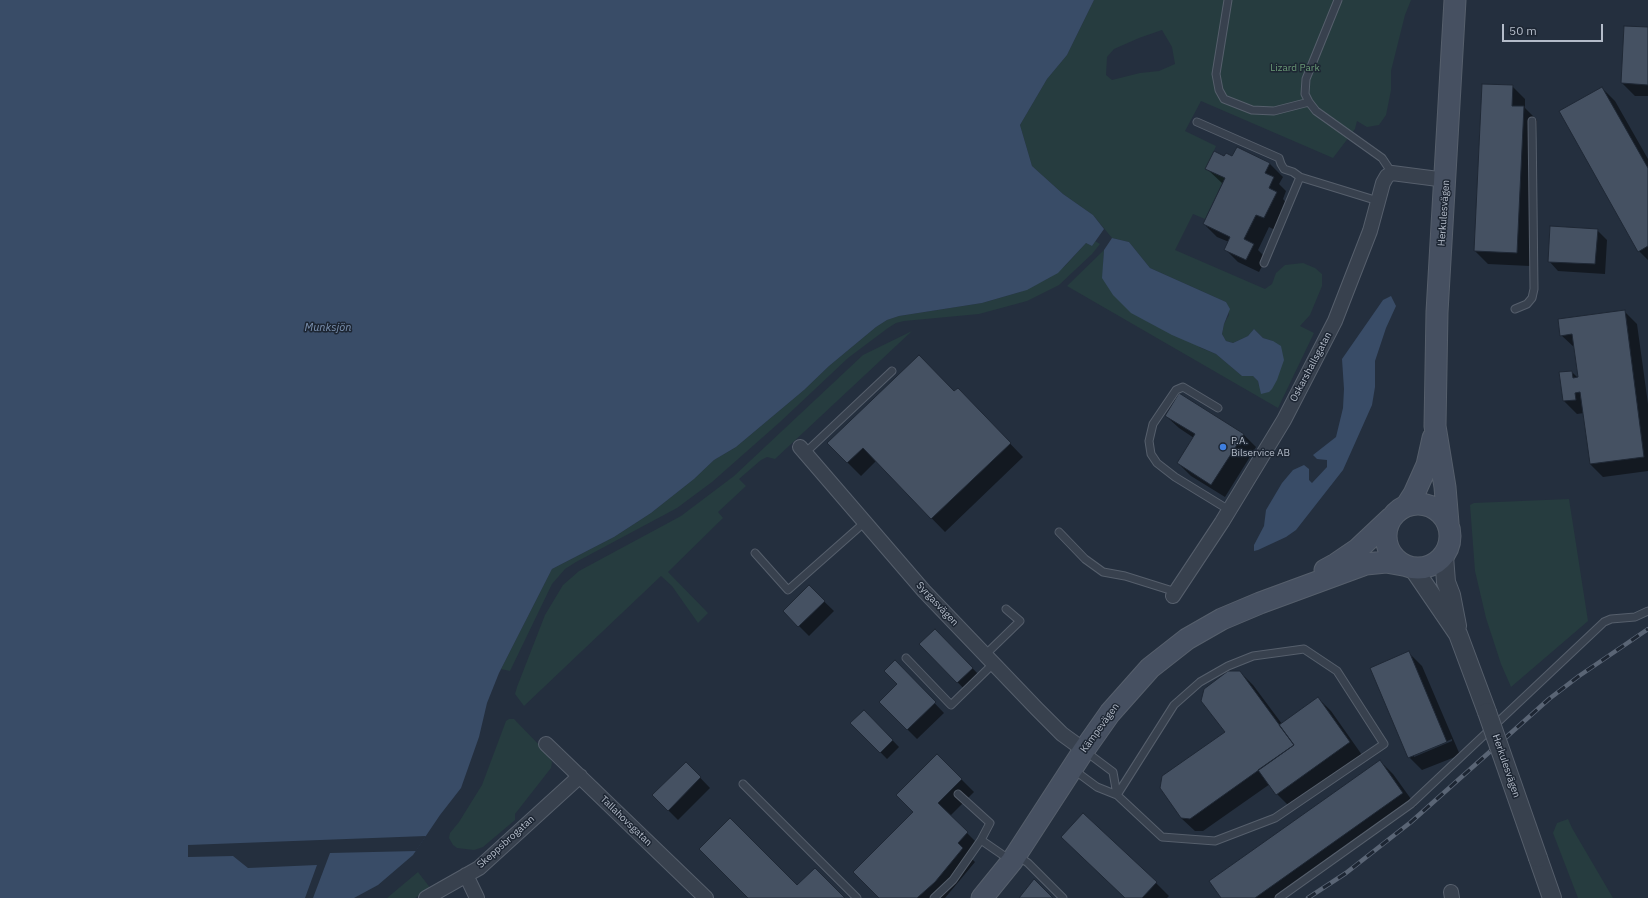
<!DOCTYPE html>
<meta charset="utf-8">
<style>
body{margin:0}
#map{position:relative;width:1648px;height:898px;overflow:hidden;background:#242f3e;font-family:"IBM Plex Sans",sans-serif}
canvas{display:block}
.scale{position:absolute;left:1502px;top:24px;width:101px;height:18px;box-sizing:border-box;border:2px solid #b4bcc9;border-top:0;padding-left:5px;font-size:12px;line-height:14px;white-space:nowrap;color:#b4bcc9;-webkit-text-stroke:3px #1d2633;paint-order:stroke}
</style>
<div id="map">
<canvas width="1648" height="898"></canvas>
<div class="scale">50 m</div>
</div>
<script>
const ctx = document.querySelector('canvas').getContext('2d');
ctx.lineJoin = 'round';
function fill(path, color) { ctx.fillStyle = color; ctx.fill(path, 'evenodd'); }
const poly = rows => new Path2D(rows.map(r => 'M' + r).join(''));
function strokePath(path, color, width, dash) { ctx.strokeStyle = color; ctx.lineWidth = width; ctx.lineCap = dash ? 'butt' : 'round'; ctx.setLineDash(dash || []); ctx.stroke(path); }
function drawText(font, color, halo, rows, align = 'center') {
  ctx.font = font + ' "IBM Plex Sans",sans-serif'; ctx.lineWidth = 3; ctx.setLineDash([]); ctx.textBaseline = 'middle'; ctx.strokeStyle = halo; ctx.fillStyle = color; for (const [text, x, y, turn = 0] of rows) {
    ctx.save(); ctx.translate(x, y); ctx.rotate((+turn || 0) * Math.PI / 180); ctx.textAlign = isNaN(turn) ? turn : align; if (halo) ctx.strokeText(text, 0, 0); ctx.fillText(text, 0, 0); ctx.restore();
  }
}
fill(poly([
 [1094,0,1411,0,1405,15,1391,71,1391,90,1386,115,1379,125,1367,127,1357,121,1355,129,1333,158,1201,101,1185,131,1216,146,1208,164,1227,173,1205,219,1193,214,1175,250,1265,289,1272,284,1276,273,1285,265,1303,263,1315,268,1322,274,1322,286,1310,315,1300,326,1314,333,1278,408,1067,286,1104,250,1103,263,1201,348,1216,354,1242,376,1253,376,1258,381,1259,386,1273,341,1263,338,1254,329,1248,336,1233,343,1226,341,1222,334,1224,324,1229,315,1226,302,1150,268,1129,242,1112,238,1093,215,1063,194,1032,166,1020,125,1047,79,1067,55],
 [1162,30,1172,47,1175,64,1159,71,1140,73,1112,80,1106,75,1107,57,1114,49,1139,38],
 [1095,241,1100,244,1092,254,1059,285,1027,301,979,314,904,321,896,323,888,328,848,358,780,422,712,482,677,508,576,562,565,569,552,584,510,671,501,669,552,569,614,537,651,513,694,479,714,460,736,447,804,390,829,366,876,327,887,320,899,316,982,303,1020,292,1049,278,1065,266,1086,243,1092,246],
 [912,331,775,459,767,457,761,460,739,479,746,486,718,512,723,518,668,572,708,613,698,623,672,586,661,576,524,706,515,694,517,687,545,615,563,585,579,571,681,516,734,476,863,355],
 [1569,499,1588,621,1511,687,1501,664,1486,618,1475,571,1470,505,1474,503],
 [509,719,514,719,544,750,552,762,551,768,515,814,515,820,483,847,474,850,457,848,453,845,449,838,450,833,459,822,482,785,506,721],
 [1568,819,1572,828,1613,898,1578,898,1553,833,1557,823],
 [418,872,431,889,415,898,387,898]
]), '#263c3f');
fill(poly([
 [0,0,1094,0,1067,55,1047,79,1020,125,1032,166,1063,194,1093,215,1104,229,1092,246,1086,243,1058,273,1027,290,982,303,899,316,887,320,876,327,829,366,804,390,736,447,714,460,694,479,651,513,614,537,552,569,499,673,487,703,479,737,461,788,440,815,413,855,378,885,354,898,0,898],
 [1112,238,1129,242,1150,268,1226,302,1230,309,1224,324,1222,334,1226,341,1233,343,1248,336,1254,329,1263,338,1273,341,1281,346,1284,360,1277,380,1272,389,1269,392,1261,394,1258,381,1253,376,1242,376,1216,354,1172,335,1131,313,1113,295,1102,278,1104,250],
 [1391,296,1396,306,1386,328,1375,361,1375,387,1372,405,1343,470,1296,530,1286,537,1258,550,1254,551,1254,545,1264,526,1266,510,1282,483,1293,470,1304,465,1309,469,1309,480,1312,483,1327,467,1327,460,1317,459,1313,455,1336,437,1343,408,1344,389,1342,359,1383,300]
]), '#394c67');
fill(poly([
 [426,836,416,851,330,853,313,898,305,898,317,865,248,868,233,856,188,857,188,845]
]), '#242f3e');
fill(poly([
 [1648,28,1648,96,1635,96,1622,83],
 [1512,86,1525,99,1525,108,1537,120,1530,266,1488,264,1475,251],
 [1602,88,1615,101,1648,159,1648,260,1639,251],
 [1237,148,1270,164,1283,177,1279,184,1286,191,1283,199,1289,206,1277,231,1269,227,1258,250,1266,258,1259,272,1238,262,1225,249,1229,242,1217,237,1204,224,1223,184,1207,169,1225,158,1233,157],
 [1597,230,1607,240,1605,274,1558,271,1549,261],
 [1624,311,1637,324,1648,404,1648,471,1603,477,1590,464,1584,413,1577,414,1564,401,1572,372,1579,379,1575,348,1561,335],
 [954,393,970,402,1023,457,945,532,876,461,861,476,828,443],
 [1166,416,1243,434,1256,447,1225,497,1191,476,1178,463,1194,438,1179,428],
 [809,587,834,611,809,636,784,611],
 [935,630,982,678,967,692,921,644],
 [1409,653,1422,666,1460,755,1422,770,1409,757],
 [1452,739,1452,741,1414,757,1414,755],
 [895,662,944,713,917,739,880,702,899,684],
 [1240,672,1253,685,1282,724,1318,698,1331,711,1362,755,1290,807,1277,794,1270,784,1203,831,1195,831,1181,818,1226,732],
 [864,711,899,747,887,759,852,723],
 [937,755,974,792,950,816,980,846,970,857,975,862,945,898,880,898],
 [1380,761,1393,774,1416,806,1286,898,1222,898],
 [686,763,710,788,678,820,653,795],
 [1156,883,1169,896,1167,898,1126,898]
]), '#0007');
const building = poly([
 [1624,26,1648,27,1648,85,1621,83,1624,26],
 [1482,84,1513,85,1512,106,1524,106,1517,253,1474,251,1482,84],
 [1602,87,1648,168,1648,246,1638,252,1559,111,1602,87],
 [1237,147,1270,163,1265,173,1274,177,1269,188,1277,192,1264,218,1256,215,1244,239,1254,244,1246,260,1224,250,1230,237,1203,224,1225,178,1205,169,1214,151,1224,156,1226,153,1232,156,1237,147],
 [1550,226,1598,229,1595,264,1548,262,1550,226],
 [1625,310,1644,457,1590,464,1580,392,1575,393,1576,400,1563,401,1559,372,1572,371,1573,378,1578,377,1572,334,1560,336,1558,319,1625,310],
 [919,355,954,391,958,388,1011,443,931,519,863,448,847,463,827,443,919,355],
 [1179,393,1244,434,1211,485,1177,463,1195,434,1165,416,1179,393],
 [809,585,825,601,798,627,783,611,809,585],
 [935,629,973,668,957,683,919,644,935,629],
 [1409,651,1447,742,1408,758,1370,668,1409,651],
 [895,660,936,702,907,730,879,702,897,684,884,671,895,660],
 [1228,671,1240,671,1294,745,1190,819,1181,818,1160,788,1162,776,1225,732,1201,701,1204,689,1228,671],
 [1318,697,1350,742,1276,795,1258,770,1294,745,1279,725,1318,697],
 [864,710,893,740,880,753,850,723,864,710],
 [937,754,962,779,938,803,968,832,958,843,963,848,935,882,917,898,879,898,853,872,913,812,896,795,937,754],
 [1380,760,1403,793,1255,898,1221,898,1209,881,1380,760],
 [686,762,701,777,668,811,652,795,686,762],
 [1083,813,1157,882,1142,898,1125,898,1061,837,1083,813],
 [730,818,797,885,815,868,845,898,748,898,699,849,730,818],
 [1034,879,1053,898,1019,898,1034,879]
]);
fill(building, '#455162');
strokePath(building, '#1f2835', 1);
const service = poly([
 [1228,0,1216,74,1219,90,1224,99,1252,110,1274,111,1309,102],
 [1338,0,1306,79,1305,94,1309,102,1316,111,1382,158,1392,173],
 [1197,122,1279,158,1281,164,1284,169,1293,172,1300,177,1378,201],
 [1264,263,1300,177],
 [1515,309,1527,304,1532,298,1534,289,1532,121],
 [1218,408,1183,387,1176,390,1153,424,1149,441,1151,454,1157,463,1175,477,1229,510],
 [805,453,892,371],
 [1059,532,1085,559,1103,572,1125,576,1176,592],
 [755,553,788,590,865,522],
 [985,655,1020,621,1006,609],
 [906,658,951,705,993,664],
 [1085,751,1113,772,1117,795],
 [1074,770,1097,787,1117,795,1162,837,1215,841,1275,818,1384,744,1337,671,1304,649,1253,656,1228,666,1200,682,1174,705,1117,795],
 [743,784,857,898],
 [958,794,990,823,981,840],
 [1018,856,1028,863,1063,898],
 [934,898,953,880,981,840,1010,860],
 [1279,898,1411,804,1604,622,1611,619,1635,617,1648,611]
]);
const minor = poly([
 [800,447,924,591,1037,709,1062,734,1084,750],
 [1173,596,1222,522,1284,420,1335,321,1370,231,1383,183,1387,176,1392,173,1446,180],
 [546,744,706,898],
 [466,875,477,898],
 [1451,892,1452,898],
 [426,898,479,868,580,776]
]);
const tertiary = poly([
 [1444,556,1446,582,1451,595,1457,626],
 [1413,568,1458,634,1487,712],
 [1538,858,1552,898]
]);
const secondary = poly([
 '1386 536a32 32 0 1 1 64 0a32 32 0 1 1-64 0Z',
 [1407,505,1414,494,1427,465,1433,438],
 [1448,523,1445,487,1435,426,1437,312,1455,0],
 [1325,570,1336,564,1358,549,1391,518],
 [982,898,1012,861,1084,750,1110,713,1150,668,1187,639,1222,619,1260,603,1366,564,1386,562,1403,565]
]);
strokePath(service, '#565f6c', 9);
strokePath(minor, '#565f6c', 16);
strokePath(tertiary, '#565f6c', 20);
strokePath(secondary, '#565f6c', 23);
strokePath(service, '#38414e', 7);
strokePath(minor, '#38414e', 14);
strokePath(tertiary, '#38414e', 18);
strokePath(secondary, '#465061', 21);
const rail = poly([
 [1308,898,1346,873,1411,822,1549,699,1579,676,1648,629]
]);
strokePath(rail, '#5a6575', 4.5);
strokePath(rail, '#1d2633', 3, [9]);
const tertiaryBridge = poly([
 [1487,712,1538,858]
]);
strokePath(tertiaryBridge, '#565f6c', 20, []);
strokePath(tertiaryBridge, '#38414e', 18);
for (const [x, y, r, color] of [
 [1223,447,4,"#3f7fe0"]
]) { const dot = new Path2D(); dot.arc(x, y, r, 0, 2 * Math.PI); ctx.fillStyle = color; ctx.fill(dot); strokePath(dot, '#1d2633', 1.5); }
drawText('10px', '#6b9a76', '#1d2633', [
 ["Lizard Park",1295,68]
]);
drawText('10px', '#b4bcc9', '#1d2633', [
 ["Herkulesvägen",1444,213,-86],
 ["Oskarshallsgatan",1311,367,-62],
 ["Syrgasvägen",937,604,47],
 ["Kämpevägen",1100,728,-54],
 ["Herkulesvägen",1506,766,71],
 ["Tallahovsgatan",626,821,44],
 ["Skeppsbrogatan",506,842,-42]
]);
drawText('10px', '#b4bcc9', '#1d2633', [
 ["P.A.",1231,441],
 ["Bilservice AB",1231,453]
], 'left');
drawText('italic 11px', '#7c92b1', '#1d2633', [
 ["Munksjön",328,328]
]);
</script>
